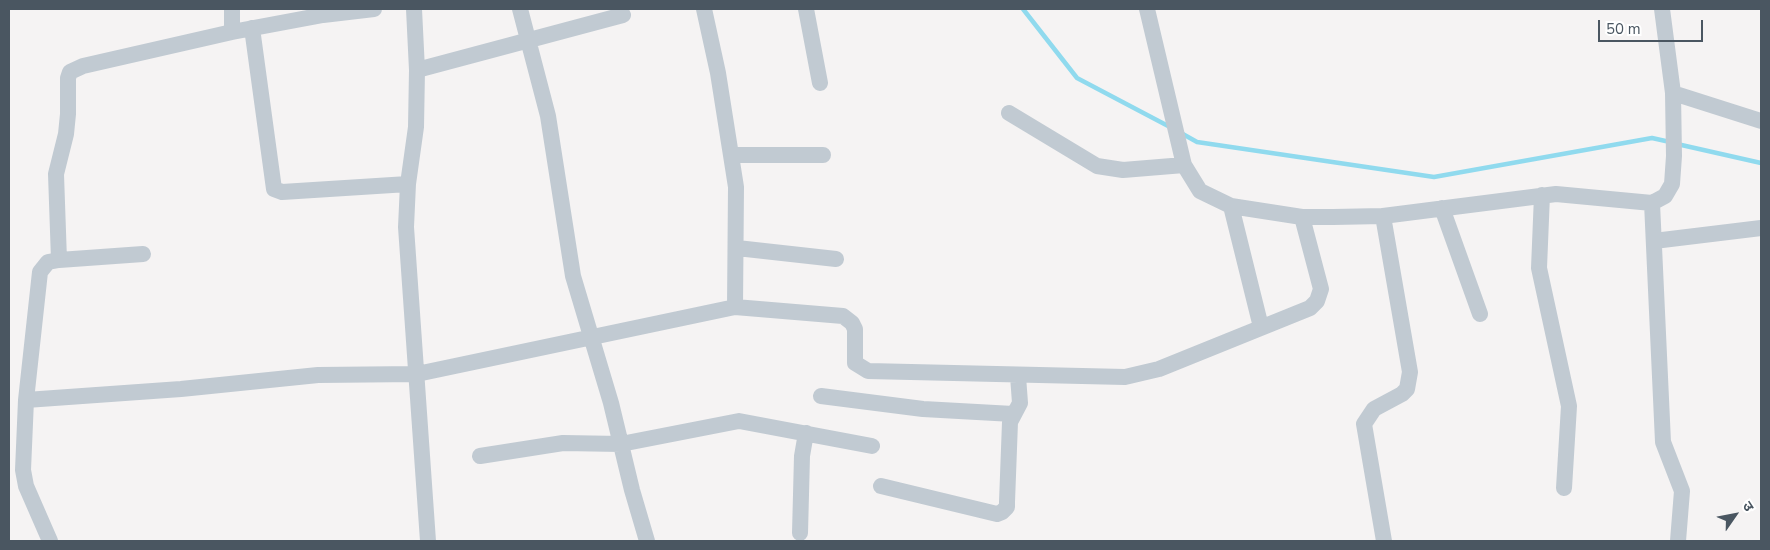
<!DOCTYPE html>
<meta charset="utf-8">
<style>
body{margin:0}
#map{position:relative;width:1770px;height:550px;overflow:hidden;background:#f5f3f3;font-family:"Nunito Sans","Noto Sans Devanagari",sans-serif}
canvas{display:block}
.frame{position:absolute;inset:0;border:10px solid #4a5661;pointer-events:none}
.north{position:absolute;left:1710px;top:490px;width:50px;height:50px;-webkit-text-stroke:4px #fff;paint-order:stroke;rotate:57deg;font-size:14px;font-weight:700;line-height:20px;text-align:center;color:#4a5661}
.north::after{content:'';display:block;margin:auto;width:18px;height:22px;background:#4a5661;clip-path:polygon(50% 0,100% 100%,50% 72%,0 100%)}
.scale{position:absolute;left:1598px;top:20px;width:105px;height:22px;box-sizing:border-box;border:2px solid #4a5661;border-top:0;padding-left:6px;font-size:15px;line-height:18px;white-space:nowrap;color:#4a5661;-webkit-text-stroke:4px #fff;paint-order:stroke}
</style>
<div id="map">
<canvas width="1770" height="550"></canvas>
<div class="frame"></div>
<div class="north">उ</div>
<div class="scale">50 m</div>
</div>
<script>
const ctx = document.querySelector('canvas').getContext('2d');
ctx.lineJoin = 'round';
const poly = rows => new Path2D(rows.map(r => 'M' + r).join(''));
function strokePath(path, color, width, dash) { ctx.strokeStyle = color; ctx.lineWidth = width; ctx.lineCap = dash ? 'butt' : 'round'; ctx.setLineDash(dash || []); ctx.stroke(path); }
strokePath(poly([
 [1023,9,1077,78,1170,127],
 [1181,133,1197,142,1434,177,1652,138,1670,142],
 [1677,144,1761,163]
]), '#90daee', 4.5);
strokePath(poly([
 [232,9,232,32],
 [414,9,417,70,416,127,408,184,406,227,428,541],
 [520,9,548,116,573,276,611,403,632,490,647,541],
 [704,9,718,73,736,187,735,307],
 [806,9,820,83],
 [1147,9,1184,165,1200,191,1231,206,1302,217,1333,217,1383,216,1556,194,1652,203,1665,196,1672,184,1674,156,1673,93,1662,9],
 [252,28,274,189,282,192,408,184],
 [417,70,623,15],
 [1673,93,1761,121],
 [1009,113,1097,166,1123,170,1184,165],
 [732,155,823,155],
 [1542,195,1539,268,1569,406,1564,488],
 [1652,203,1663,442,1682,491,1678,541],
 [1231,206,1261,327],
 [1442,208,1480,314],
 [1383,216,1410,372,1407,389,1402,394,1374,409,1364,424,1384,541],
 [1654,241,1761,228],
 [737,248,836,259],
 [59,260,56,174,66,134,68,114,68,78,70,72,83,66,232,32,323,15,374,9],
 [821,396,923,409,1013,414],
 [26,400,181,389,318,375,417,374,735,307,843,316,852,323,855,329,855,363,868,371,1125,377,1159,369,1310,308,1317,301,1321,289,1302,217],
 [480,456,563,443,621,444,739,421,872,446],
 [881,486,997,514,1002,512,1007,507,1007,502,1010,422,1020,403,1018,376],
 [800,533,802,456,806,433],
 [50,541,26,486,23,470,26,400,40,272,48,262,59,260,143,254]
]), '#c1cad2', 16);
</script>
